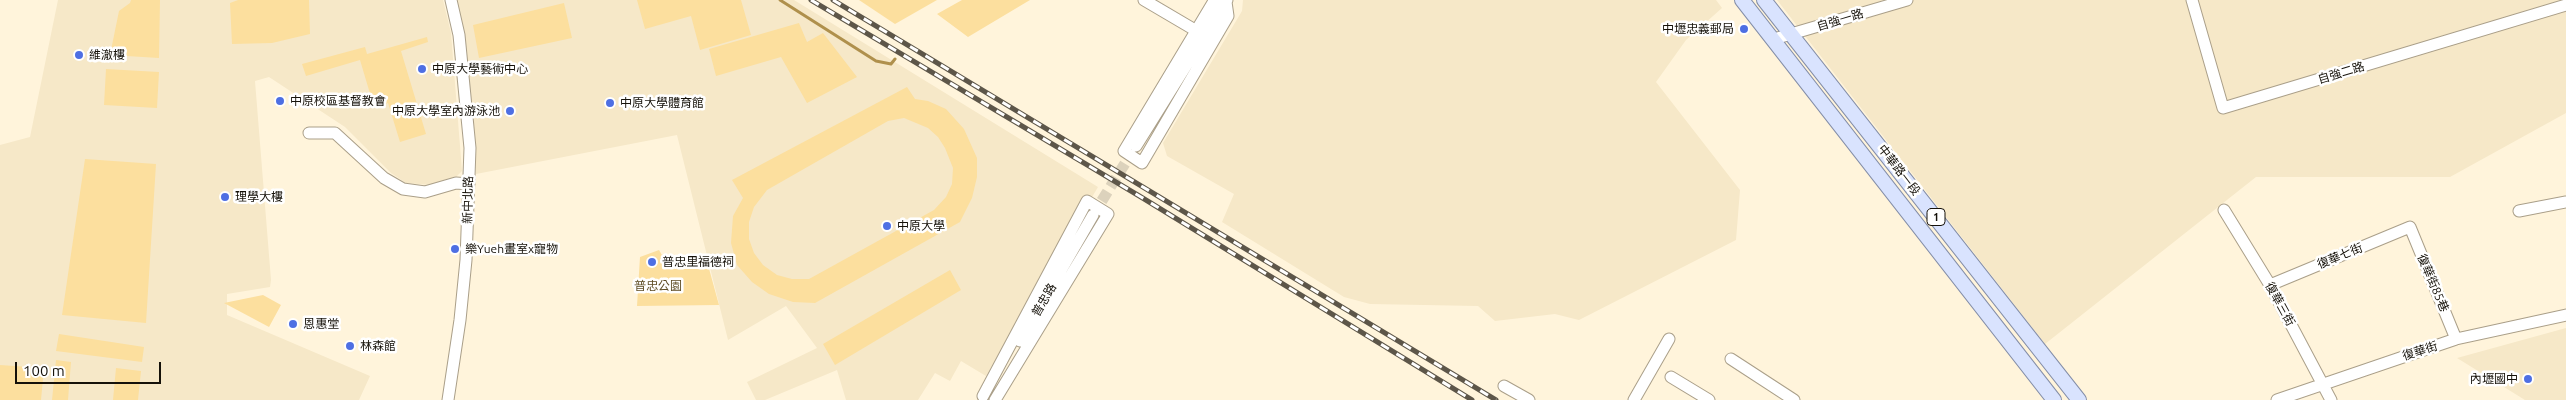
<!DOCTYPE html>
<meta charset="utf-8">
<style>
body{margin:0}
#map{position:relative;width:2566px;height:400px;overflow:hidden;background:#fff4db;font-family:Ubuntu,sans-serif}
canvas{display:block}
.scale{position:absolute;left:15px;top:362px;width:146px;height:22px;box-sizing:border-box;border:2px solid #151109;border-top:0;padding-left:6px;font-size:15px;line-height:18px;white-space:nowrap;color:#151109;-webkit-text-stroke:4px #fff;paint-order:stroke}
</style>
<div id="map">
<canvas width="2566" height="400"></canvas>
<div class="scale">100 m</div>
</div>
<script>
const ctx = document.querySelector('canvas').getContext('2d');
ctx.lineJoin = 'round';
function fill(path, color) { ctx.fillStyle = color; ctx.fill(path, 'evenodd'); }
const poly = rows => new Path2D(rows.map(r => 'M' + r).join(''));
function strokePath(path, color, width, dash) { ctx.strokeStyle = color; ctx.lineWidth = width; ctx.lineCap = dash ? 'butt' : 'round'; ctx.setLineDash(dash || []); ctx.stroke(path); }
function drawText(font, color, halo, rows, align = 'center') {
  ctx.font = font + ' Ubuntu,"Noto Sans TC",sans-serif'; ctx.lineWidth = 5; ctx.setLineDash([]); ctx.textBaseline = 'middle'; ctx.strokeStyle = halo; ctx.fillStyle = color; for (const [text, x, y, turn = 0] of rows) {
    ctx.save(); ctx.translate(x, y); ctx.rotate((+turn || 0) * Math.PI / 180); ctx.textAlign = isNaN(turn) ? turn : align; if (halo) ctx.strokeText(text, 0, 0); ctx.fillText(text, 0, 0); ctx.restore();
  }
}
fill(poly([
 [58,0,443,0,451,33,462,171,454,179,431,185,406,183,391,173,345,127,269,77,255,81,271,280,270,287,227,294,227,315,370,376,359,400,0,400,0,145,30,137],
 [453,0,794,0,1098,187,986,376,961,361,950,381,935,373,918,400,846,400,837,370,765,400,756,400,747,382,817,348,786,306,728,340,677,135,476,174,465,39],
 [1243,0,1716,0,1722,8,1686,40,1656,82,1740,190,1736,240,1579,320,1555,314,1495,321,1478,306,1370,304,1344,297,1222,222,1234,194,1167,156,1163,143,1242,11],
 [1777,0,2566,0,2566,113,2450,177,2256,177,2045,344],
 [2566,328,2566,400,2525,400,2457,358]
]), '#f6e8c8');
fill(poly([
 [131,0,160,0,159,58,110,55,119,11,130,3],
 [238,0,309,0,310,34,272,43,232,44,230,3],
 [637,0,741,0,751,35,700,50,691,16,645,29],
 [859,0,937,0,895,24],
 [962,0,1030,0,968,37,937,14],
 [564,3,572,38,479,58,473,25],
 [799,23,807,42,823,33,857,77,807,103,781,57,716,76,709,49],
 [427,37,428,42,401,51,426,134,400,142,388,103,374,107,360,60,306,76,302,64,365,47,367,54],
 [106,69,159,72,157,108,104,105],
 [907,87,915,99,928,101,946,109,964,129,977,158,977,177,972,198,960,222,815,303,793,302,769,294,752,282,737,265,731,243,733,216,743,198,732,180],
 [904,118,928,128,938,137,945,148,953,168,952,184,946,197,934,210,809,279,792,279,777,275,763,265,754,253,749,239,749,222,754,207,767,190,888,121],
 [85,159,156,164,146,323,62,315],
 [659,250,669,267,708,265,719,305,637,306,640,257],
 [950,270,961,290,835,365,823,344],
 [263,295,281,305,269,327,224,303],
 [59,334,144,347,142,362,56,351],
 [56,360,71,362,68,400,52,400],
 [0,365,44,368,41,400,0,400],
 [116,368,141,371,138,400,113,400]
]), '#fcdf9e');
strokePath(poly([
 [780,0,876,61,891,64,895,59]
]), '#af904c', 3);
strokePath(poly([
 [1093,215,1134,149]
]), '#dcd2bc', 11, [11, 5.5]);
const minor = poly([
 [1144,0,1195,30],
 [2192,0,2223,108,2566,5],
 [1214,1,1226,2,1228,16,1142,163,1124,151,1214,1],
 [1774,39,1907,0],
 [309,133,335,133,384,178,403,189,425,192,456,183,469,184],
 [1136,146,1227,0],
 [2224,210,2270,285,2331,400],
 [2519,211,2566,202],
 [2270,285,2410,227,2456,339],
 [1020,341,1093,215],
 [1731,359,1794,400],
 [1671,377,1709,400],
 [1504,386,1529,400],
 [983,396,1087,201,1108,214,995,400],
 [448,400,460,320,466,260,470,148,459,35,451,0],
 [1634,400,1669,339],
 [2277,400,2456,339,2566,315]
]);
const major = poly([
 [1742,0,2054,400],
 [1764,0,2079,400]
]);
strokePath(minor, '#aa9f89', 13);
strokePath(major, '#848ea8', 16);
strokePath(minor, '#fff', 11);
strokePath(major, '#d9e3fe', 14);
const rail = poly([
 [811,0,1141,197,1472,400],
 [833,0,1496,400]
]);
strokePath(rail, '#5d5649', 5);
strokePath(rail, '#fff', 3, [9]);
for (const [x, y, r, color] of [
 [1744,29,5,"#4e6fe3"],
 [79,55,5,"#4e6fe3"],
 [422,69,5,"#4e6fe3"],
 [280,101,5,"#4e6fe3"],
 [610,103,5,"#4e6fe3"],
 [510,111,5,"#4e6fe3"],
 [225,197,5,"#4e6fe3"],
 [887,226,5,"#4e6fe3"],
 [455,249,5,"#4e6fe3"],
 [652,262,5,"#4e6fe3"],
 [293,324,5,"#4e6fe3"],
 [350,346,5,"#4e6fe3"],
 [2528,379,5,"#4e6fe3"]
]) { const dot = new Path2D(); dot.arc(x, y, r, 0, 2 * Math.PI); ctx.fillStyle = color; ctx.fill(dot); strokePath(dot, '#fff', 2); }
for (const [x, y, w] of [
 [1936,217,18]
]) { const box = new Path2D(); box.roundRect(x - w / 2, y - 8.5, w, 17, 4); ctx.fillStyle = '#fff'; ctx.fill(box); strokePath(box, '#151109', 1); }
drawText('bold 11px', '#151109', null, [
 ["1",1936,217]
]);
drawText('12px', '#151109', '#fff', [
 ["自強一路",1840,20,-17],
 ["自強二路",2341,73,-17],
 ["中華路一段",1899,170,52],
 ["新中北路",468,200,-89],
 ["復華七街",2340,256,-22],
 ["復華街85巷",2433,283,67],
 ["普忠路",1044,300,-60],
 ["復華三街",2280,304,61],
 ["復華街",2420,351,-18]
]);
drawText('12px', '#151109', '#fff', [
 ["中壢忠義郵局",1734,29,"right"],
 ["維澈樓",89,55],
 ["中原大學藝術中心",432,69],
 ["中原校區基督教會",290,101],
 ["中原大學體育館",620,103],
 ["中原大學室內游泳池",500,111,"right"],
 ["理學大樓",235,197],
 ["中原大學",897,226],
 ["樂Yueh畫室x寵物",465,249],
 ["普忠里福德祠",662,262],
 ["恩惠堂",303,324],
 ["林森館",360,346],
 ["內壢國中",2518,379,"right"]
], 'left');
drawText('12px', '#5e4c24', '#fff', [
 ["普忠公園",658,286]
]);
</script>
